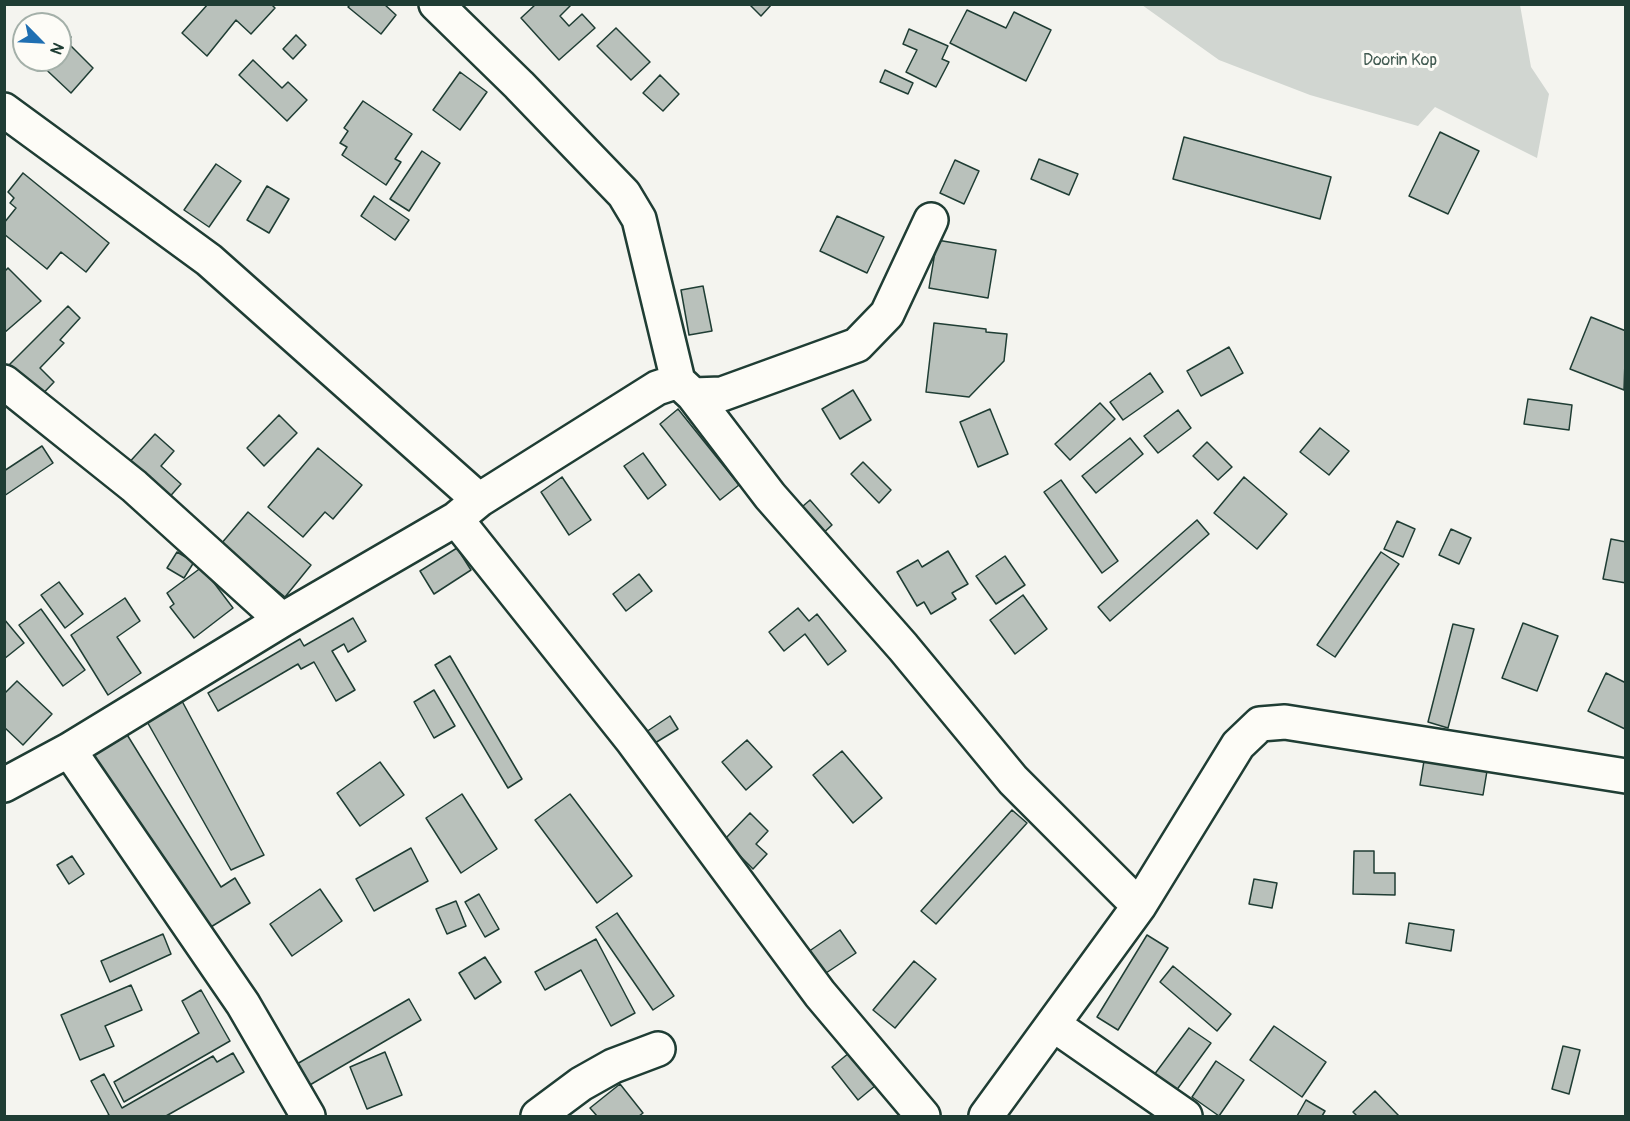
<!DOCTYPE html>
<style>
body{margin:0}
#map{position:relative;width:1630px;height:1121px;overflow:hidden;background:#f4f4ef;font-family:Pangolin,sans-serif}
canvas{display:block}
.frame{position:absolute;inset:0;border:6px solid #1f3d34;pointer-events:none}
.north{position:absolute;left:12px;top:12px;width:60px;height:60px;box-sizing:border-box;background:#fdfcf7;border:2px solid #a4b0a9;border-radius:50%;rotate:114deg;font-size:16px;font-weight:700;line-height:24px;text-align:center;color:#1f3d34}
.north::after{content:'';display:block;margin:auto;width:21px;height:27px;background:#1f6fb2;clip-path:polygon(50% 0,100% 100%,50% 72%,0 100%)}
</style>
<div id="map">
<canvas width="1630" height="1121"></canvas>
<div class="frame"></div>
<div class="north">N</div>
</div>
<script>
const ctx = document.querySelector('canvas').getContext('2d');
ctx.lineJoin = 'round';
function fill(path, color) { ctx.fillStyle = color; ctx.fill(path, 'evenodd'); }
const poly = rows => new Path2D(rows.map(r => 'M' + r).join(''));
function strokePath(path, color, width, dash) { ctx.strokeStyle = color; ctx.lineWidth = width; ctx.lineCap = dash ? 'butt' : 'round'; ctx.setLineDash(dash || []); ctx.stroke(path); }
function drawText(font, color, halo, rows, align = 'center') {
  ctx.font = font + ' Pangolin,sans-serif'; ctx.lineWidth = 6; ctx.setLineDash([]); ctx.textBaseline = 'middle'; ctx.strokeStyle = halo; ctx.fillStyle = color; for (const [text, x, y, turn = 0] of rows) {
    ctx.save(); ctx.translate(x, y); ctx.rotate((+turn || 0) * Math.PI / 180); ctx.textAlign = isNaN(turn) ? turn : align; if (halo) ctx.strokeText(text, 0, 0); ctx.fillText(text, 0, 0); ctx.restore();
  }
}
fill(poly([
 [1142,5,1520,5,1531,67,1549,94,1537,158,1435,107,1418,126,1310,95,1219,60]
]), '#d1d6d1');
const building = poly([
 [208,4,271,4,275,8,251,34,236,20,207,56,182,33,208,4],
 [351,4,384,4,396,15,381,34,348,7,351,4],
 [536,4,572,4,560,16,569,26,582,14,595,28,559,60,521,18,536,4],
 [749,4,772,4,761,16,749,4],
 [967,10,1006,28,1014,12,1051,30,1026,81,950,43,967,10],
 [61,28,71,37,67,42,93,68,71,93,36,60,60,60,61,28],
 [616,28,650,62,631,80,597,46,616,28],
 [909,29,948,46,942,59,949,62,936,87,906,72,917,50,903,44,909,29],
 [296,35,306,45,293,59,283,49,296,35],
 [253,60,282,88,288,82,307,100,287,121,239,75,253,60],
 [885,70,913,83,908,94,880,82,885,70],
 [460,72,487,92,460,130,433,110,460,72],
 [660,75,679,94,663,111,643,93,660,75],
 [363,101,412,134,395,159,401,162,386,185,342,155,347,147,340,143,348,131,344,128,363,101],
 [1440,132,1479,151,1448,214,1409,196,1440,132],
 [1184,137,1331,177,1320,219,1173,179,1184,137],
 [422,151,440,163,409,211,390,199,422,151],
 [1039,159,1078,174,1069,195,1031,179,1039,159],
 [955,160,979,171,964,204,940,193,955,160],
 [216,164,241,181,209,227,184,210,216,164],
 [23,173,109,243,86,272,61,252,47,269,4,234,4,223,16,208,10,203,14,198,8,192,23,173],
 [267,186,289,199,269,233,247,220,267,186],
 [374,196,409,220,395,240,361,216,374,196],
 [837,216,884,237,867,273,820,251,837,216],
 [937,240,996,250,988,298,929,288,937,240],
 [8,268,41,301,4,333,4,272,8,268],
 [703,286,712,331,689,335,681,290,703,286],
 [68,306,80,318,60,340,64,343,40,368,54,382,35,402,4,370,68,306],
 [1591,317,1626,331,1624,390,1570,369,1591,317],
 [934,323,986,329,986,332,1007,334,1004,361,969,397,926,392,934,323],
 [1229,347,1243,373,1201,396,1187,371,1229,347],
 [1150,373,1163,392,1123,420,1110,402,1150,373],
 [853,390,871,420,840,439,822,409,853,390],
 [1528,399,1572,405,1569,430,1524,424,1528,399],
 [1100,403,1115,419,1070,460,1055,444,1100,403],
 [678,409,739,485,720,500,660,424,678,409],
 [990,409,1008,454,978,467,960,422,990,409],
 [1178,410,1191,428,1158,453,1144,436,1178,410],
 [279,415,297,433,264,466,247,448,279,415],
 [1320,428,1349,451,1329,475,1300,452,1320,428],
 [155,434,174,451,161,466,181,484,166,501,126,466,155,434],
 [1130,438,1143,454,1096,493,1082,476,1130,438],
 [1207,442,1232,467,1218,480,1193,456,1207,442],
 [42,446,53,463,4,496,4,471,42,446],
 [318,448,362,485,333,519,325,512,303,537,268,507,318,448],
 [643,453,666,485,648,499,624,466,643,453],
 [863,462,891,490,879,503,851,474,863,462],
 [562,477,591,520,569,535,541,492,562,477],
 [1244,477,1287,514,1257,549,1214,513,1244,477],
 [1061,480,1118,561,1102,573,1044,492,1061,480],
 [810,500,832,525,819,537,796,512,810,500],
 [248,512,311,565,285,597,221,544,248,512],
 [1197,520,1209,534,1110,621,1098,607,1197,520],
 [1397,521,1415,529,1403,557,1384,549,1397,521],
 [1451,529,1471,538,1459,564,1439,555,1451,529],
 [1611,539,1626,542,1626,583,1603,579,1611,539],
 [457,548,471,570,434,594,420,571,457,548],
 [948,551,968,584,952,593,956,599,931,614,924,602,917,606,897,572,918,560,922,567,948,551],
 [177,552,194,562,184,578,167,568,177,552],
 [1381,552,1399,564,1335,657,1317,645,1381,552],
 [1005,556,1025,585,996,604,976,576,1005,556],
 [202,567,233,608,194,638,170,607,174,604,167,593,202,567],
 [639,574,652,591,626,611,613,594,639,574],
 [59,582,83,614,65,628,41,595,59,582],
 [1023,595,1047,629,1015,654,990,620,1023,595],
 [125,598,140,621,117,637,141,673,108,695,71,635,125,598],
 [798,608,809,621,817,614,846,651,828,665,805,634,784,651,769,632,798,608],
 [41,609,85,670,63,686,19,625,41,609],
 [353,618,366,641,348,652,344,644,332,651,355,690,336,701,314,662,301,669,298,664,218,711,208,693,300,639,304,646,353,618],
 [4,619,24,643,4,659,4,619],
 [1523,623,1558,636,1537,691,1502,678,1523,623],
 [1453,624,1474,629,1448,728,1428,722,1453,624],
 [450,656,522,779,508,788,435,665,450,656],
 [1606,673,1626,683,1625,729,1588,711,1606,673],
 [17,681,52,714,23,745,4,727,4,694,17,681],
 [434,690,455,726,434,738,414,702,434,690],
 [182,701,264,855,231,870,145,718,182,701],
 [670,716,678,729,650,746,643,734,670,716],
 [126,733,221,887,235,878,250,903,201,933,89,756,126,733],
 [747,740,772,767,746,790,722,762,747,740],
 [842,751,882,798,853,823,813,775,842,751],
 [1424,761,1487,771,1483,795,1420,785,1424,761],
 [380,762,404,795,360,826,337,793,380,762],
 [462,794,497,849,461,873,426,818,462,794],
 [570,794,632,876,597,903,535,820,570,794],
 [1012,810,1027,823,936,924,921,911,1012,810],
 [750,813,768,831,756,844,767,854,753,869,724,840,750,813],
 [411,848,428,881,374,911,356,879,411,848],
 [1354,851,1374,851,1374,873,1395,873,1395,895,1353,894,1354,851],
 [72,856,84,874,69,884,57,865,72,856],
 [1254,879,1277,883,1272,908,1249,904,1254,879],
 [320,889,342,921,292,956,270,924,320,889],
 [479,894,499,929,485,937,465,902,479,894],
 [456,901,466,926,447,934,436,909,456,901],
 [617,913,674,996,653,1010,596,927,617,913],
 [1409,923,1454,930,1451,951,1406,943,1409,923],
 [840,930,856,953,820,977,805,954,840,930],
 [163,934,171,954,110,982,101,961,163,934],
 [1147,935,1168,948,1118,1030,1097,1017,1147,935],
 [596,939,635,1013,611,1026,581,970,545,990,535,972,596,939],
 [485,957,501,982,475,999,459,973,485,957],
 [914,961,936,979,895,1028,873,1010,914,961],
 [1173,966,1231,1014,1217,1031,1160,982,1173,966],
 [131,985,142,1010,105,1026,114,1046,80,1060,61,1015,131,985],
 [201,990,230,1041,124,1102,114,1082,199,1033,182,1001,201,990],
 [409,999,421,1020,303,1089,290,1068,409,999],
 [1274,1026,1326,1062,1302,1097,1250,1060,1274,1026],
 [1189,1028,1211,1043,1173,1095,1151,1079,1189,1028],
 [1563,1046,1580,1050,1569,1094,1552,1089,1563,1046],
 [855,1048,881,1081,858,1100,832,1067,855,1048],
 [385,1052,402,1095,367,1109,350,1067,385,1052],
 [233,1053,244,1072,166,1116,106,1116,109,1115,91,1081,104,1074,122,1108,213,1056,217,1062,233,1053],
 [1216,1061,1244,1080,1219,1116,1192,1097,1216,1061],
 [620,1084,643,1113,639,1116,597,1116,590,1108,620,1084],
 [1375,1091,1399,1116,1357,1116,1353,1112,1375,1091],
 [1306,1100,1325,1111,1322,1116,1297,1116,1306,1100]
]);
fill(building, '#b9c1bb');
strokePath(building, '#1f3d34', 1.5);
const minor = poly([
 [436,4,519,85,624,194,639,219,678,381,693,395,770,496,903,647,1013,780,1139,906],
 [4,110,209,260,479,500],
 [4,382,134,486,282,620],
 [693,395,722,394,857,345,887,314,931,220],
 [456,519,632,740,820,994,923,1116],
 [69,750,243,1004,308,1116],
 [4,785,69,750,282,620,456,519,479,500,657,388,678,381],
 [1054,1025,1185,1116],
 [538,1116,581,1084,613,1066,658,1049],
 [986,1116,1139,906,1238,745,1260,724,1285,722,1626,776]
]);
strokePath(minor, '#1f3d34', 38);
strokePath(minor, '#fdfcf7', 33);
drawText('16px', '#435c53', '#fdfcf7', [
 ["Doorin Kop",1400,61]
]);
</script>
